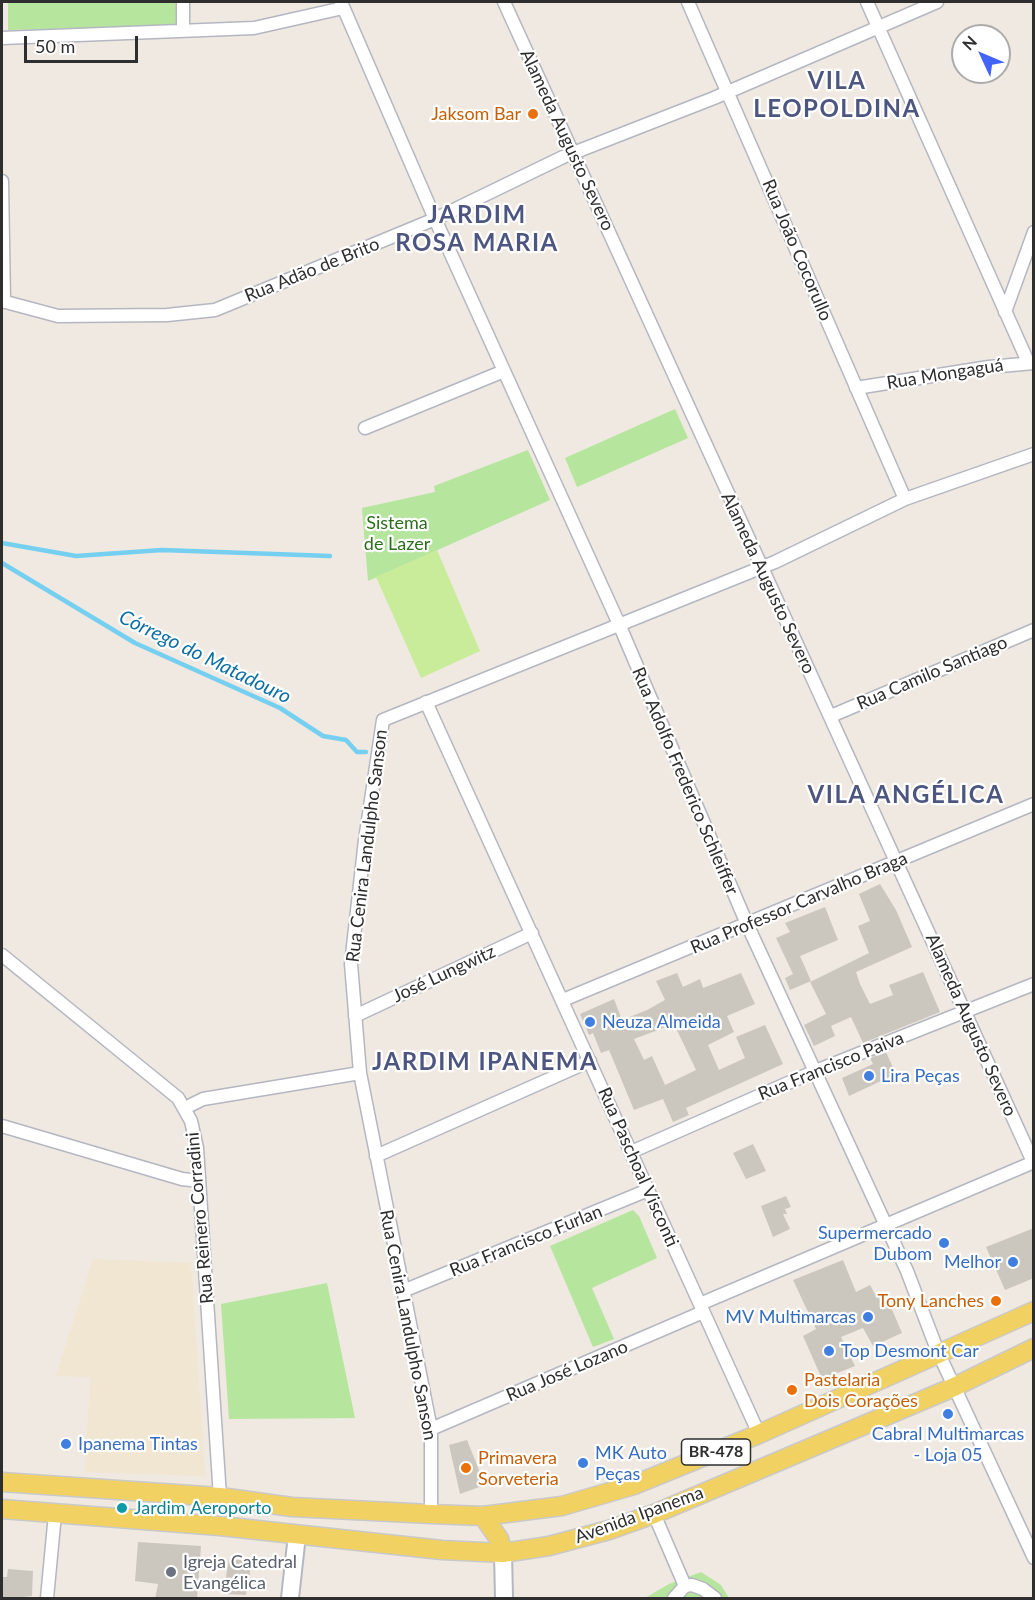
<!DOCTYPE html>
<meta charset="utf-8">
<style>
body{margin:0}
#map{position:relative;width:1035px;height:1600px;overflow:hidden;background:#efe9e1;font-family:Lato,sans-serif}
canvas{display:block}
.frame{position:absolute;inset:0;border:3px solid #2e2e2e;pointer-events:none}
.north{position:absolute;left:951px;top:24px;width:60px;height:60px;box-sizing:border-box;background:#fff;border:2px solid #ababab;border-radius:50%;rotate:314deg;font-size:16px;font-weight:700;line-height:24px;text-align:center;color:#2e2e2e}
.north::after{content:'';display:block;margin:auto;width:21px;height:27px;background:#4264fb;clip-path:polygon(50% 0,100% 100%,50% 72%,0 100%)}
.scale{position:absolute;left:24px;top:36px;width:114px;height:27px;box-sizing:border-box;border:3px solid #2e2e2e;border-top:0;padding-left:8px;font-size:18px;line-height:21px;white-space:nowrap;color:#2e2e2e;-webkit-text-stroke:4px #fff;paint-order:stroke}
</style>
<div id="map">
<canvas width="1035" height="1600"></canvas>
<div class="frame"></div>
<div class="north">N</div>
<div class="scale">50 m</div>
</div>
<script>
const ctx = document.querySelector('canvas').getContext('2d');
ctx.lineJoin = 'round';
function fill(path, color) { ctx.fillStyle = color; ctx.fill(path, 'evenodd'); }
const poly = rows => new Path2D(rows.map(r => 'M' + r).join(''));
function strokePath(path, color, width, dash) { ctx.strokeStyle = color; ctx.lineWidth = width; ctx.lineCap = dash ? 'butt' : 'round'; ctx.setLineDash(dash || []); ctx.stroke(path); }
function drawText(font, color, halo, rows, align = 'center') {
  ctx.font = font + ' Lato,sans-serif'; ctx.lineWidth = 4.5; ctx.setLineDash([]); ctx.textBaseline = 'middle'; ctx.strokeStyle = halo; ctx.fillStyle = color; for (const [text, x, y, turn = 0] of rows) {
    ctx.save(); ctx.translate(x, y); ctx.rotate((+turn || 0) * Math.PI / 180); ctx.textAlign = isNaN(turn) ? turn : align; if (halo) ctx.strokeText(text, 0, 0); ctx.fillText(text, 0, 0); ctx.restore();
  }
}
fill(poly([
 [93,1259,191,1263,205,1476,85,1472,90,1377,56,1376]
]), '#f0e6d1');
fill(poly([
 [8,2,178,2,178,27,8,30],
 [675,409,688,438,577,487,565,458],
 [528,450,550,500,368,581,362,508,435,492,434,486],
 [633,1210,639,1216,657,1258,592,1288,614,1339,593,1347,550,1246],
 [327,1283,355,1418,229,1419,221,1304],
 [701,1572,721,1585,729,1598,645,1598,669,1584]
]), '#b6e59e');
fill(poly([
 [437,550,480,651,421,678,376,577]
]), '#c9ec9a');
strokePath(poly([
 [2,543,76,556,162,550,330,556],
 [2,563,135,643,280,708,323,736,346,740,357,752,366,752]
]), '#75cff0', 4.5);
fill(poly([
 [880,884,896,910,912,947,856,972,860,984,870,1004,893,995,889,985,923,972,940,1012,863,1043,851,1017,831,1026,835,1036,814,1046,804,1025,826,1014,810,982,869,953,858,926,870,921,859,894],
 [825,907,838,940,800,956,811,981,790,990,785,978,793,974,776,938,790,932,785,923],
 [677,973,683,987,700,979,703,988,741,973,755,1004,727,1016,734,1032,708,1045,719,1070,745,1058,736,1037,765,1025,783,1064,686,1108,689,1115,673,1122,663,1099,634,1110,609,1050,601,1053,593,1033,589,1035,580,1014,614,999,622,1020,647,1010,665,1000,656,981],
 [674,1024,696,1070,665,1085,652,1056,644,1060,634,1039],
 [886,1052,896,1074,849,1096,842,1078,873,1064,870,1058],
 [753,1144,766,1171,746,1179,733,1153],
 [786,1196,791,1207,785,1209,787,1214,783,1214,790,1229,773,1237,761,1206],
 [1034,1228,1034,1278,1005,1290,986,1247],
 [843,1260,856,1292,870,1285,875,1294,885,1293,902,1333,873,1346,863,1328,841,1337,855,1366,822,1379,803,1336,816,1329,793,1280],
 [467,1440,485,1485,460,1494,449,1445],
 [138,1542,201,1546,197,1599,155,1599,158,1584,135,1581],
 [229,1559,252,1561,246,1595,223,1594],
 [8,1569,33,1571,32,1596,2,1599,2,1577,7,1577]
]), '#cbc7bf');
const minor = poly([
 [341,2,435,219,619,624,747,924,907,1271,938,1352,1034,1558],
 [504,2,1034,1164],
 [688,2,905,499],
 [867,2,1028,362],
 [183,30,183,2],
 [2,38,254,28,343,8],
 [2,181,4,302],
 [2,301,58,316,167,315,215,310,435,219,563,157,714,98,937,2],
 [1005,312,1034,232],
 [856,388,989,367,1034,363],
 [365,428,504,371],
 [426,702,759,1434],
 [831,716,1034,630],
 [2,955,178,1098,191,1121,197,1148,220,1497],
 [563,1000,1034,804],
 [355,1016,532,933],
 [185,1108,203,1099,360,1073],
 [2,1126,182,1179,199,1181],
 [631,1152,813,1072,1034,984],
 [376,1156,590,1061],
 [403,1291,648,1190],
 [700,1304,1034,1162],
 [431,1429,703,1312],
 [431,1514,431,1429,360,1073,351,964,365,840,383,720,775,562,905,499,1034,454],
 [654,1514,685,1586],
 [47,1598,55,1514],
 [674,1598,685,1586,692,1585,703,1589,715,1598]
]);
const secondary = poly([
 [503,1553,504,1598],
 [290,1598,297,1535]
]);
const primary = poly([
 [2,1482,220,1497,292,1507,431,1514,483,1516,562,1506,634,1485,759,1434,1034,1311],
 [2,1509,220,1526,442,1550,503,1553,549,1546,609,1530,654,1514,954,1387,1034,1348],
 [483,1516,499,1539,503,1553]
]);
strokePath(minor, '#b4b7c1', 15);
strokePath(secondary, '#b4b7c1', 20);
strokePath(primary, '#c9c9c9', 21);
strokePath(minor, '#fff', 12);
strokePath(secondary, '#fff', 16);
strokePath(primary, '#f2d163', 18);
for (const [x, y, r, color] of [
 [533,114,6,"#e8710a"],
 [590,1022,6,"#3f7fe0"],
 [869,1076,6,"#3f7fe0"],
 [944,1243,6,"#3f7fe0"],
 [1013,1262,6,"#3f7fe0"],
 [996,1301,6,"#e8710a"],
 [868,1317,6,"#3f7fe0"],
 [829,1351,6,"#3f7fe0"],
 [792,1390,6,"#e8710a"],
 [948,1414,6,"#3f7fe0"],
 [66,1444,6,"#3f7fe0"],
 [583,1463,6,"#3f7fe0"],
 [466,1468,6,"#e8710a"],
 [122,1508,6,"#0f9aa8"],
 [171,1572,6,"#6b7280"]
]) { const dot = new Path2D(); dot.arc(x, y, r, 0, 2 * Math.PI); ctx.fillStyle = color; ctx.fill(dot); strokePath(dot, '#fff', 2); }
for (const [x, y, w] of [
 [716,1452,69]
]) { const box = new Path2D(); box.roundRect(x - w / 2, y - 13, w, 26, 4.5); ctx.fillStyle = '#fff'; ctx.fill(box); strokePath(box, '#2e2e2e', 1.5); }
drawText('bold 16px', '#2e2e2e', null, [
 ["BR-478",716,1452]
]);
drawText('18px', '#c56008', '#fff', [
 ["Jaksom Bar",521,114],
 ["Tony Lanches",984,1301],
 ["Pastelaria",804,1380,"left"],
 ["Dois Corações",804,1401,"left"],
 ["Primavera",478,1458,"left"],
 ["Sorveteria",478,1479,"left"]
], 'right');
drawText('18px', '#2e2e2e', '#fff', [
 ["Alameda Augusto Severo",567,140,65],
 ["Rua João Cocorullo",797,250,67],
 ["Rua Adão de Brito",312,270,-22],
 ["Rua Mongaguá",945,374,-9],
 ["Alameda Augusto Severo",768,583,65],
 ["Rua Camilo Santiago",932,673,-23],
 ["Rua Adolfo Frederico Schleiffer",685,781,67],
 ["Rua Cenira Landulpho Sanson",367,846,-83],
 ["Rua Professor Carvalho Braga",799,903,-23],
 ["José Lungwitz",444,974,-25],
 ["Alameda Augusto Severo",971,1025,66],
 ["Rua Francisco Paiva",831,1066,-22],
 ["Rua Paschoal Visconti",638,1167,66],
 ["Rua Reinero Corradini",200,1218,-95],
 ["Rua Francisco Furlan",526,1241,-22],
 ["Rua Cenira Landulpho Sanson",408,1325,79],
 ["Rua José Lozano",567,1371,-23],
 ["Avenida Ipanema",639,1515,-20]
]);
drawText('18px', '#2c6e1b', '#fff', [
 ["Sistema",397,523],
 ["de Lazer",397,544]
]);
drawText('18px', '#366cbe', '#fff', [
 ["Neuza Almeida",602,1022],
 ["Lira Peças",881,1076],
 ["Supermercado",932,1233,"right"],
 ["Dubom",932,1254,"right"],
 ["Melhor",1001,1262,"right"],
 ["MV Multimarcas",856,1317,"right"],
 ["Top Desmont Car",841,1351],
 ["Cabral Multimarcas",948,1434,"center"],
 ["- Loja 05",948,1455,"center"],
 ["Ipanema Tintas",78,1444],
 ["MK Auto",595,1453],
 ["Peças",595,1474]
], 'left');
drawText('18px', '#0d838f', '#fff', [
 ["Jardim Aeroporto",134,1508]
], 'left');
drawText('18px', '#5b616d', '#fff', [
 ["Igreja Catedral",183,1562],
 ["Evangélica",183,1583]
], 'left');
drawText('italic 20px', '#0d6fa3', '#fff', [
 ["Córrego do Matadouro",205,657,26]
]);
ctx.letterSpacing = '1.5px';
drawText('bold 24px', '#4d5680', '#fff', [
 ["VILA",837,81],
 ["LEOPOLDINA",837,109],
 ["JARDIM",477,215],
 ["ROSA MARIA",477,243],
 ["VILA ANGÉLICA",906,795],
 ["JARDIM IPANEMA",485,1062]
]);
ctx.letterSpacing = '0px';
</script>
